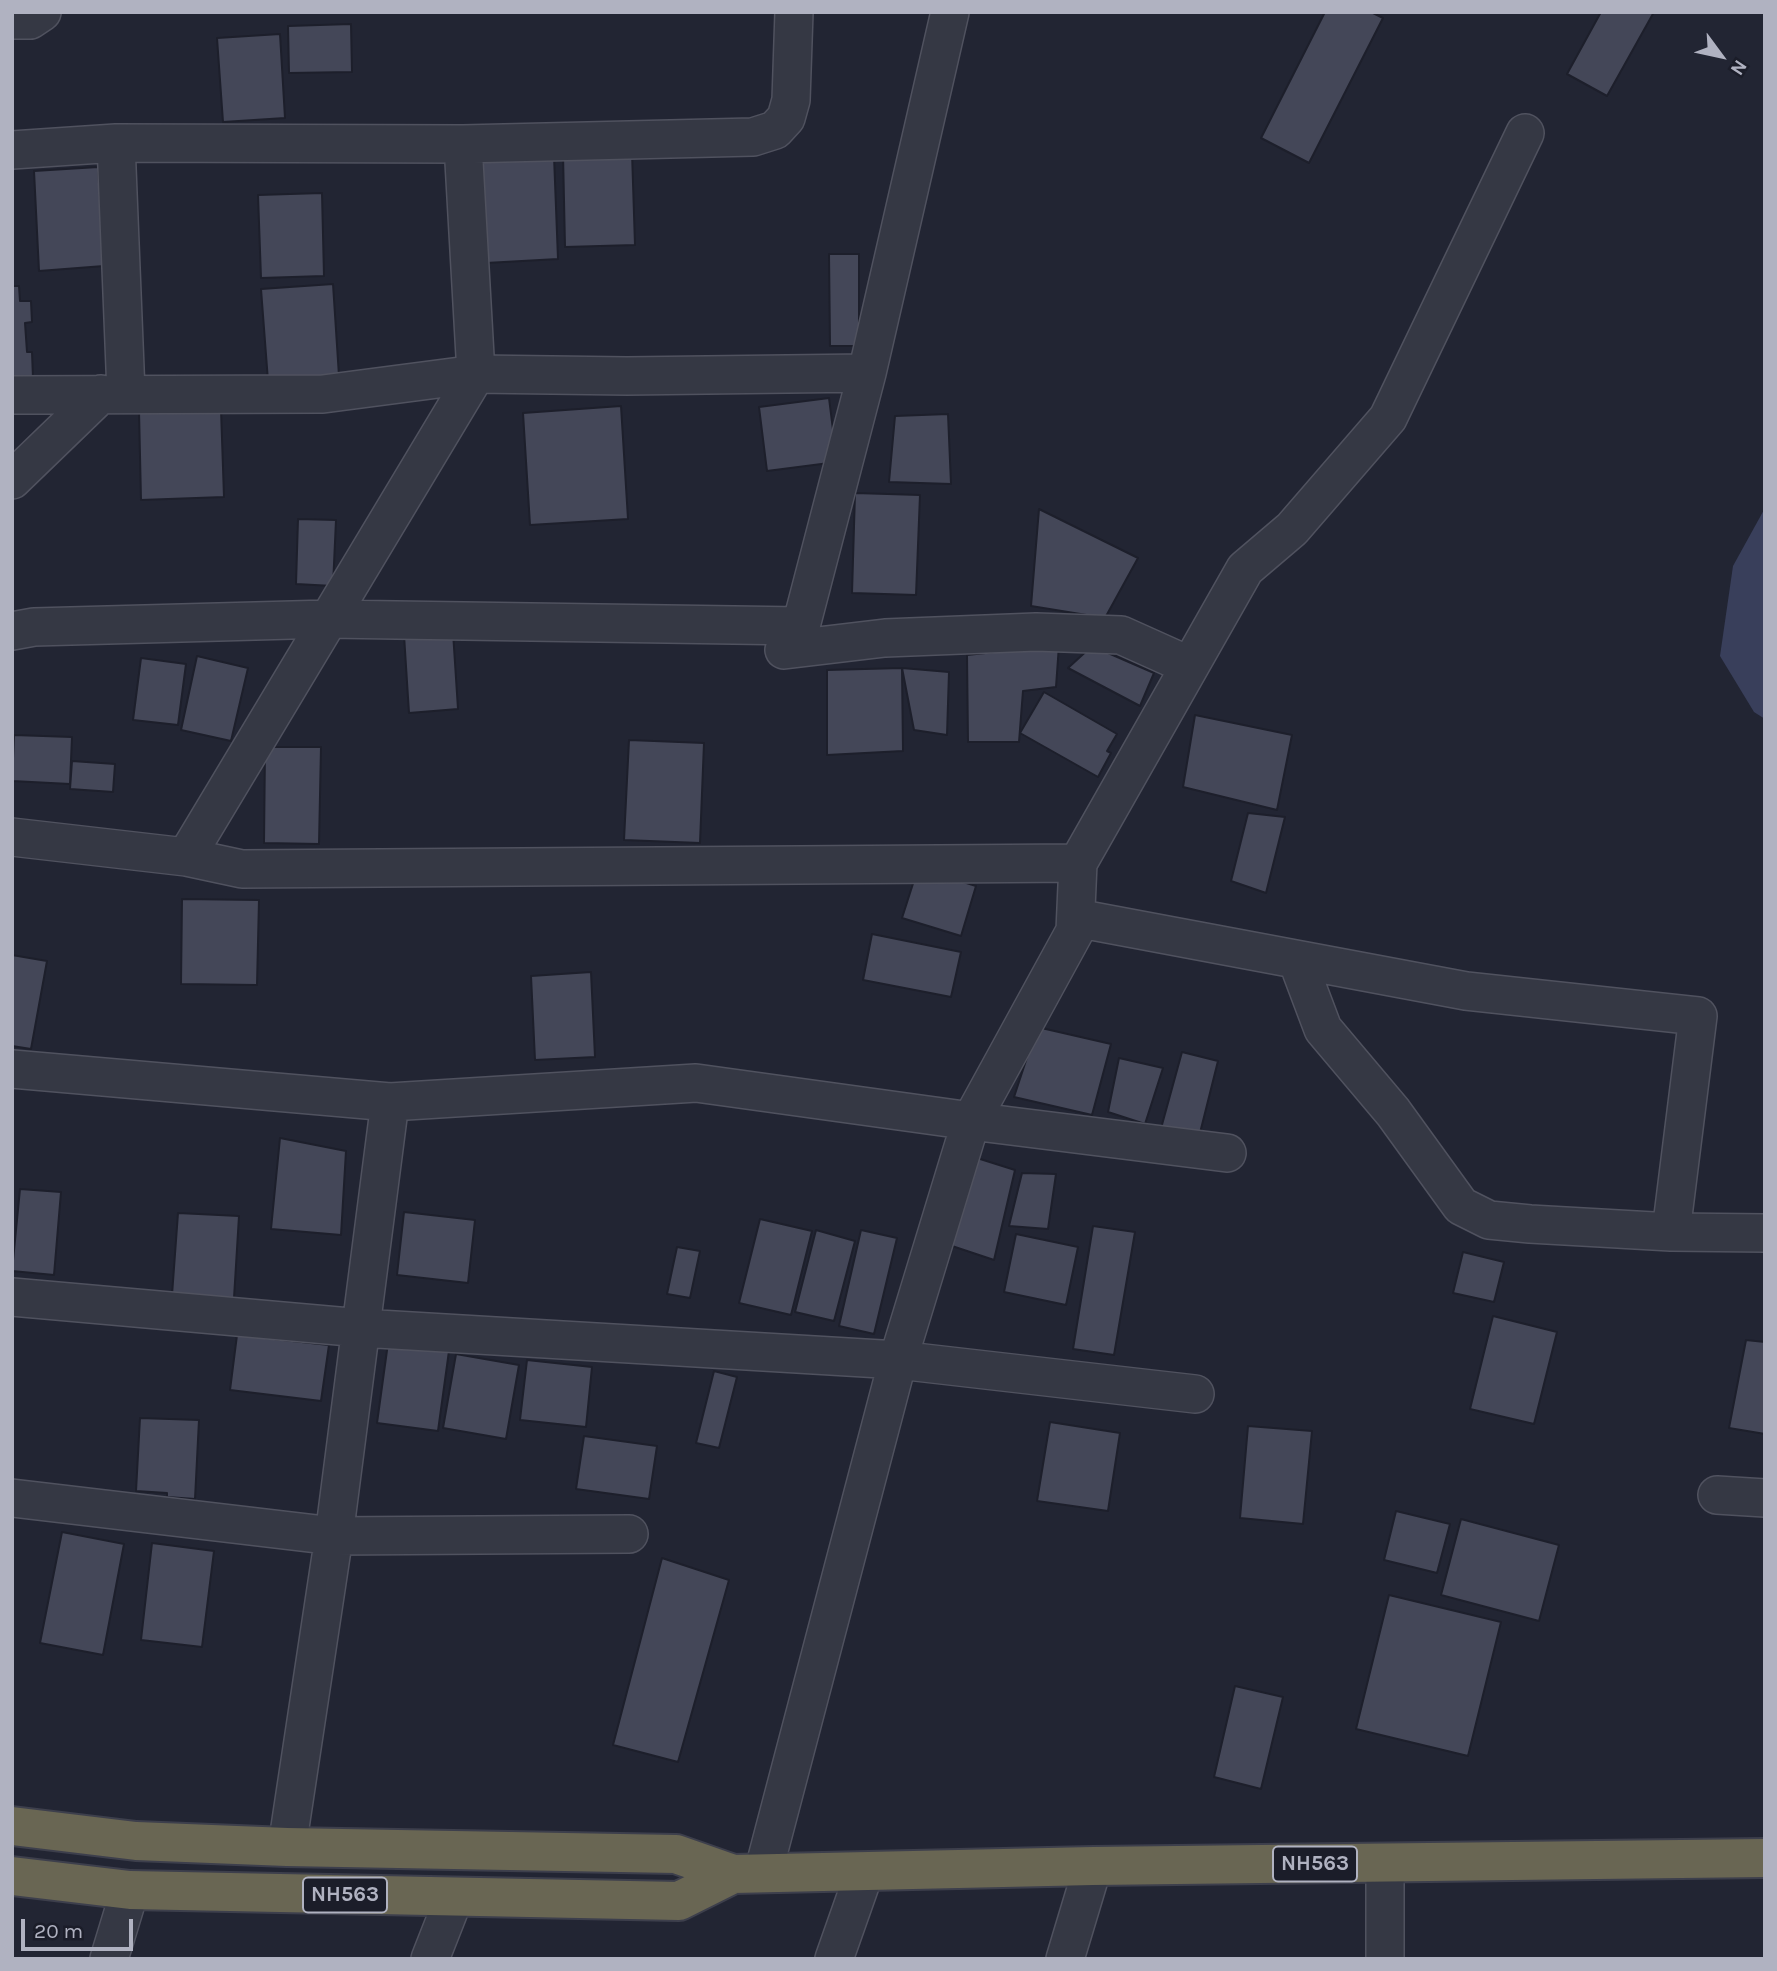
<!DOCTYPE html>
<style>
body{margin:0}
#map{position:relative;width:1777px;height:1971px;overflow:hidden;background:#222533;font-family:Karla,sans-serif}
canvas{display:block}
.frame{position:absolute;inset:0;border:14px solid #b0b2c1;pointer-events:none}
.north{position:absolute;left:1686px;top:21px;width:70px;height:70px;-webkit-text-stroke:5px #1b1d29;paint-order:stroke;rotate:123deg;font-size:19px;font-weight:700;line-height:28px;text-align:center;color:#b0b2c1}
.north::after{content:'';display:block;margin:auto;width:24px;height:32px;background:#b0b2c1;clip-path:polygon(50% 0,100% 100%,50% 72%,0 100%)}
.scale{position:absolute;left:21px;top:1919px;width:112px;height:32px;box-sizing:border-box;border:4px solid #b0b2c1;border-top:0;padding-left:9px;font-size:21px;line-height:24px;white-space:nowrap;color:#b0b2c1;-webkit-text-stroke:5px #1b1d29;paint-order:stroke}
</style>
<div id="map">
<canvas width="1777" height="1971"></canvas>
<div class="frame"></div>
<div class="north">N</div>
<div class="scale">20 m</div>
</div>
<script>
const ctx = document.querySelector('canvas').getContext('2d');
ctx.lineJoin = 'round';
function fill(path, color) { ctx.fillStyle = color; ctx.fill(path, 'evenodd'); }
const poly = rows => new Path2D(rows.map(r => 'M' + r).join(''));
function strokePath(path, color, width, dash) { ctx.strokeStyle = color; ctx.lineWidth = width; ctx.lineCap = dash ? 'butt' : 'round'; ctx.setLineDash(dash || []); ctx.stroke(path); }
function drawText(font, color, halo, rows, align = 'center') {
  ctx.font = font + ' Karla,sans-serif'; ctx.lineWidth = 6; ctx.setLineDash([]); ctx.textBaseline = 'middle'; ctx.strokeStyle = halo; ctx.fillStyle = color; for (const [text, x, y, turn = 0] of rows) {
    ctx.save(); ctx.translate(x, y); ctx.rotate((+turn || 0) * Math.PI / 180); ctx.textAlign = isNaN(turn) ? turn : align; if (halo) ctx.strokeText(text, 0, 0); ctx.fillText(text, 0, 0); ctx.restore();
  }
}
fill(poly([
 [1765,508,1765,719,1754,712,1720,656,1733,566]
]), '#393f5b');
const building = poly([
 [1325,12,1371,12,1383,18,1309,163,1261,138,1325,12],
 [1601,12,1654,12,1607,96,1567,74,1601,12],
 [351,24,352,72,289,73,288,26,351,24],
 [280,34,285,118,223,122,217,38,280,34],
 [632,152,635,245,565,247,563,154,632,152],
 [554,156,558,259,486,263,481,160,554,156],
 [98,167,104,266,39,271,34,171,98,167],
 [322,193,324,276,261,278,258,195,322,193],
 [829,254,859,254,859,346,830,346,829,254],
 [333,284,339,376,268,381,261,289,333,284],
 [12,286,19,286,20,301,31,301,32,322,25,323,27,352,32,352,33,378,12,379,12,286],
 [829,398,837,462,767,471,759,407,829,398],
 [621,406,628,519,530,525,523,413,621,406],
 [221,409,224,497,141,500,139,411,221,409],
 [948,414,951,484,889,482,895,416,948,414],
 [855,493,920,495,916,595,852,593,855,493],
 [1039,509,1138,558,1105,618,1031,606,1039,509],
 [298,519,336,520,333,586,296,584,298,519],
 [453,632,458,709,409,713,404,635,453,632],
 [1059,645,1056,687,1023,691,1019,742,968,742,967,655,1059,645],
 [1092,646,1154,673,1140,706,1068,668,1092,646],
 [197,656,248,668,231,741,181,730,197,656],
 [141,658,186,664,178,725,133,720,141,658],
 [902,668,903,751,827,755,827,670,902,668],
 [902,668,949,672,947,735,914,730,902,668],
 [1044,692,1117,734,1107,751,1111,753,1098,777,1020,733,1044,692],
 [1195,715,1292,735,1277,810,1183,787,1195,715],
 [14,735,72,737,70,784,12,781,14,735],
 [629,740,704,743,700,843,624,840,629,740],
 [265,747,321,747,319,844,264,843,265,747],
 [72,761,115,764,113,792,70,789,72,761],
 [1248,813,1285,817,1266,893,1231,881,1248,813],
 [918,868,976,886,961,936,902,918,918,868],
 [182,899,259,900,257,985,181,984,182,899],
 [872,934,961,952,951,997,863,980,872,934],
 [12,955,47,961,31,1049,12,1046,12,955],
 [591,972,595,1057,535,1060,531,976,591,972],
 [1037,1027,1111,1044,1092,1115,1014,1097,1037,1027],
 [1182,1052,1218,1061,1199,1137,1160,1132,1182,1052],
 [1119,1058,1163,1068,1145,1124,1108,1112,1119,1058],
 [280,1138,346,1151,341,1235,271,1229,280,1138],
 [977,1158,1015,1170,994,1260,952,1246,977,1158],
 [1022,1173,1056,1174,1048,1229,1009,1226,1022,1173],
 [20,1189,61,1192,54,1275,12,1271,20,1189],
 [404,1212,475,1220,468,1283,397,1275,404,1212],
 [178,1213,239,1216,234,1298,172,1295,178,1213],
 [760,1219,812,1231,791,1315,739,1303,760,1219],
 [1093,1226,1135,1232,1114,1355,1073,1349,1093,1226],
 [816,1230,855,1241,834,1321,795,1312,816,1230],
 [861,1230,897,1238,874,1334,839,1326,861,1230],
 [1016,1234,1078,1247,1066,1305,1004,1292,1016,1234],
 [677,1247,700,1251,690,1298,667,1294,677,1247],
 [1463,1252,1504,1262,1494,1302,1453,1293,1463,1252],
 [1493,1316,1557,1332,1534,1424,1470,1409,1493,1316],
 [237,1335,329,1345,321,1401,230,1390,237,1335],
 [1746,1340,1765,1342,1765,1434,1729,1428,1746,1340],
 [388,1343,449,1351,438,1431,377,1423,388,1343],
 [456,1354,519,1365,506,1439,443,1428,456,1354],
 [527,1360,592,1367,586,1427,520,1420,527,1360],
 [714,1371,737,1377,719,1448,696,1443,714,1371],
 [140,1418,199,1420,195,1499,167,1497,167,1493,136,1491,140,1418],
 [1050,1422,1120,1433,1108,1511,1037,1501,1050,1422],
 [1248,1426,1312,1431,1303,1524,1240,1518,1248,1426],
 [584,1436,657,1446,649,1499,576,1489,584,1436],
 [1396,1511,1450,1524,1437,1573,1384,1560,1396,1511],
 [1461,1519,1559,1545,1539,1621,1441,1595,1461,1519],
 [62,1532,124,1544,103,1655,40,1643,62,1532],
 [152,1543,214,1551,202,1647,141,1640,152,1543],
 [662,1558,729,1580,678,1762,613,1745,662,1558],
 [1389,1595,1501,1622,1468,1756,1356,1729,1389,1595],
 [1235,1686,1283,1697,1261,1789,1214,1777,1235,1686]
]);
fill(building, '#444758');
strokePath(building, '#1d1f2b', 2);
const minor = poly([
 [950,12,867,373,801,626,784,650,885,638,1036,632,1121,635,1190,666],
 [12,20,30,20,42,12],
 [116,143,126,393],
 [463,144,753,137,775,130,786,118,791,100,794,12],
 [12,150,116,143,463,144,476,374,627,376,867,373],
 [12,395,323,394,476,374],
 [12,480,101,394],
 [12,631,34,627,329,619,801,626],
 [12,837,186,857,242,869,1078,863],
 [186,857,476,374],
 [1076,918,1466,991,1698,1016,1671,1232],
 [1297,960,1323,1029,1393,1112,1461,1206,1489,1220,1530,1224,1671,1232,1765,1233],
 [12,1069,390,1102,696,1083,971,1121,1227,1153],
 [12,1297,361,1328,898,1360,1195,1394],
 [1717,1495,1765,1498],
 [12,1498,334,1536,629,1534],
 [287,1847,334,1536,390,1102],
 [1385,1864,1385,1959],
 [763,1873,898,1360,971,1121,1075,931,1078,863,1245,569,1292,529,1388,418,1525,133],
 [109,1959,130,1890],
 [430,1959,454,1898],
 [834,1959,865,1871],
 [1065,1959,1093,1866]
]);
const highway = poly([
 [12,1826,136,1841,287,1847,676,1854,733,1874,1093,1866,1765,1858],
 [12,1876,130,1890,679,1901,733,1874]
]);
strokePath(minor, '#50525f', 40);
strokePath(highway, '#3d3f4c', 42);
strokePath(minor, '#353844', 37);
strokePath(highway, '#696653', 38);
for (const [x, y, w] of [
 [1315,1864,84],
 [345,1895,84]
]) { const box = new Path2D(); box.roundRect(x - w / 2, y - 17.5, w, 35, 5); ctx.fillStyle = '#1b1d29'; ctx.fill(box); strokePath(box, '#b0b2c1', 2); }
drawText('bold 21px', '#b0b2c1', null, [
 ["NH563",1315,1864],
 ["NH563",345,1895]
]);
</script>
